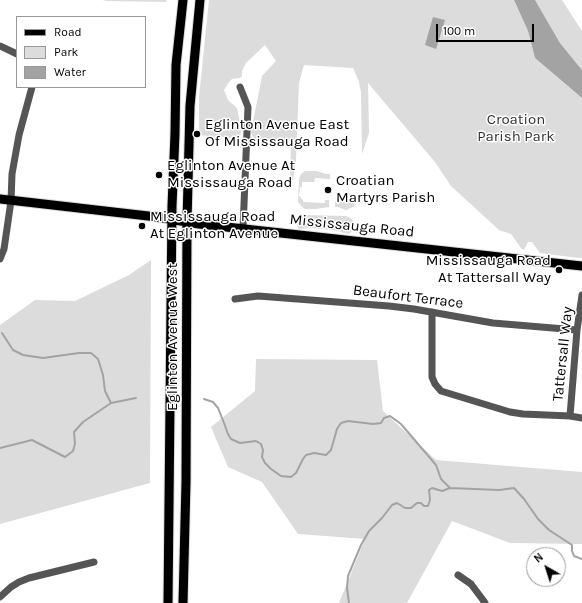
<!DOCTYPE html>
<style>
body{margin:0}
#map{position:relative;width:582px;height:603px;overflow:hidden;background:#fff;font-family:Karla,sans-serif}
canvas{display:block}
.legend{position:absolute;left:16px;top:16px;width:130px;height:72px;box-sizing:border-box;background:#fff;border:1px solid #999;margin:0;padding:5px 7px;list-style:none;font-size:12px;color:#000}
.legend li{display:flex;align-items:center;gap:8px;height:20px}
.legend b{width:20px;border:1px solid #999}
.north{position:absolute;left:526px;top:547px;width:40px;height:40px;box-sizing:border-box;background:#fff;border:1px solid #999;border-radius:50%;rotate:321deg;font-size:11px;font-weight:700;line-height:16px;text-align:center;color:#000}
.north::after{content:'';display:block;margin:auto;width:14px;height:18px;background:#000;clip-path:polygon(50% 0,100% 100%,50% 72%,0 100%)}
.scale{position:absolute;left:436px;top:24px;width:98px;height:18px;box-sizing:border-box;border:2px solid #000;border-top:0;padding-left:5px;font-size:12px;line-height:14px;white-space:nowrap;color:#000;-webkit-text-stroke:3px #fff;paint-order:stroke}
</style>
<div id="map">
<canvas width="582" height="603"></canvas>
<ul class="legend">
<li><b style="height:5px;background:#000"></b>Road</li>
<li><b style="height:11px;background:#dcdcdc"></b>Park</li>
<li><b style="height:11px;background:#a3a3a3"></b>Water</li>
</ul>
<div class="north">N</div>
<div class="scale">100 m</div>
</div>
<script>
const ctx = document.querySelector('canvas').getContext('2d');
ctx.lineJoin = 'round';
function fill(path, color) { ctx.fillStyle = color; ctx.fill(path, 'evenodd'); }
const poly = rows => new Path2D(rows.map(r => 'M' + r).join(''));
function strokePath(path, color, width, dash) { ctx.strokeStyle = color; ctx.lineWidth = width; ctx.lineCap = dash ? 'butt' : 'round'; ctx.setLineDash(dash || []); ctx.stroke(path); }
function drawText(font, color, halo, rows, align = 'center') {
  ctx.font = font + ' Karla,sans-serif'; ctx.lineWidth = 3; ctx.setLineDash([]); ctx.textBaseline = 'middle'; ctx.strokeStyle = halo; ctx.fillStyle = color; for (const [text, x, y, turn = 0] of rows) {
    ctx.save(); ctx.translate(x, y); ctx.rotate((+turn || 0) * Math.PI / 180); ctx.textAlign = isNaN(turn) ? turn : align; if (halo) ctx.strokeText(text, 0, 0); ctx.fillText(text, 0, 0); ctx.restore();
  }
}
fill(poly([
 [102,0,166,0,166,2,107,1],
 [209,0,514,0,528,31,535,58,582,98,582,258,578,258,540,253,532,242,528,242,524,250,521,248,511,234,499,230,451,186,435,162,368,83,369,133,362,154,361,93,359,82,353,68,304,65,299,83,296,160,293,180,290,181,291,141,254,140,251,132,262,76,276,61,265,45,246,63,242,71,242,76,240,78,232,79,229,82,224,90,228,100,237,108,241,128,240,139,199,135,199,97],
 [535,0,562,0,582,31,582,70,560,43],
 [305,171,317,171,326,174,330,174,330,179,315,178,314,182,302,182,302,187,300,187,299,196,301,197,301,199,303,200,303,202,325,203,325,200,329,200,329,207,316,209,305,209,302,207,298,202,299,179,301,174],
 [335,202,356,202,356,204,353,207,346,210,338,207,335,207],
 [303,215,346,216,351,218,354,222,354,226,352,231,349,234,333,230,312,228,298,229,297,224,298,219],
 [151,260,150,483,0,524,0,325,35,300,75,301,129,275],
 [256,359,377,360,383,411,436,460,582,472,582,544,510,543,452,521,407,603,339,603,365,539,298,534,262,482,228,467,211,427,255,391]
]), '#dcdcdc');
fill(poly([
 [514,0,535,0,560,43,582,70,582,98,535,58,528,31],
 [433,17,445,20,436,49,425,45]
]), '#a3a3a3');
strokePath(poly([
 [2,333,13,350,23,355,43,358,79,353,91,353,98,359,103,375,105,391,111,403],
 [204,399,213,402,218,408,224,423,228,434,231,439,240,443,256,441,261,444,263,450,262,457,265,463,271,469,281,476,291,477,296,473,303,459,306,455,314,453,326,455,331,450,337,429,341,423,348,421,373,424,381,423,384,418,390,416,401,424,436,465,441,479,450,488,499,490,514,488,524,499,538,519,549,530,572,545,572,551,574,556,582,559],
 [0,448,32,440,65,457,73,451,75,444,74,432,83,422,111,403,136,398],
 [349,603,347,588,348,576,361,545,369,531,382,518,392,505,397,503,405,508,411,508,417,503,421,503,424,506,428,506,430,500,429,490,432,488,442,491,450,488]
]), '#a3a3a3', 2);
const major = poly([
 [0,199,157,217,199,224,582,266],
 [168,603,172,206,175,134,176,65,183,0],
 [183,603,186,482,187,222,190,106,200,0]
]);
strokePath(major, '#dbdbdb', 11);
strokePath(poly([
 [0,46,17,54],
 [240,87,248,107,243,229],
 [0,259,4,249,11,201,12,174,19,135,32,87],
 [235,299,258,296,389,306,414,309,493,323,577,330],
 [432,312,432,377,435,384,441,391,510,412,523,414,570,416,582,418],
 [570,416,577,330,582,295],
 [458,575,471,584,483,600,485,603],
 [0,597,11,587,19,582,29,578,94,562]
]), '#555', 7);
strokePath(major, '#000', 9);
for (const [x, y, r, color] of [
 [197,134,4,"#000"],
 [159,175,4,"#000"],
 [328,190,4,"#000"],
 [142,226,4,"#000"],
 [559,270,4,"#000"]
]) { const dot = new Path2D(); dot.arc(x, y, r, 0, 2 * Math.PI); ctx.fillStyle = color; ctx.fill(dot); strokePath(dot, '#fff', 1.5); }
drawText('15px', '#333', '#fff', [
 ["Croation",516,120],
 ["Parish Park",516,137]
]);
drawText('15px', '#000', '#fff', [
 ["Eglinton Avenue East",205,125],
 ["Of Mississauga Road",205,142],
 ["Eglinton Avenue At",167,166],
 ["Mississauga Road",167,183],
 ["Croatian",336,181],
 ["Martyrs Parish",336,198],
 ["Mississauga Road",150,217],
 ["At Eglinton Avenue",150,234],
 ["Mississauga Road",551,261,"right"],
 ["At Tattersall Way",551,278,"right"]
], 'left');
drawText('15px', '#000', '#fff', [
 ["Mississauga Road",352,226,6],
 ["Beaufort Terrace",408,297,7],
 ["Eglinton Avenue West",173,337,-90],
 ["Tattersall Way",563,354,-84]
]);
</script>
